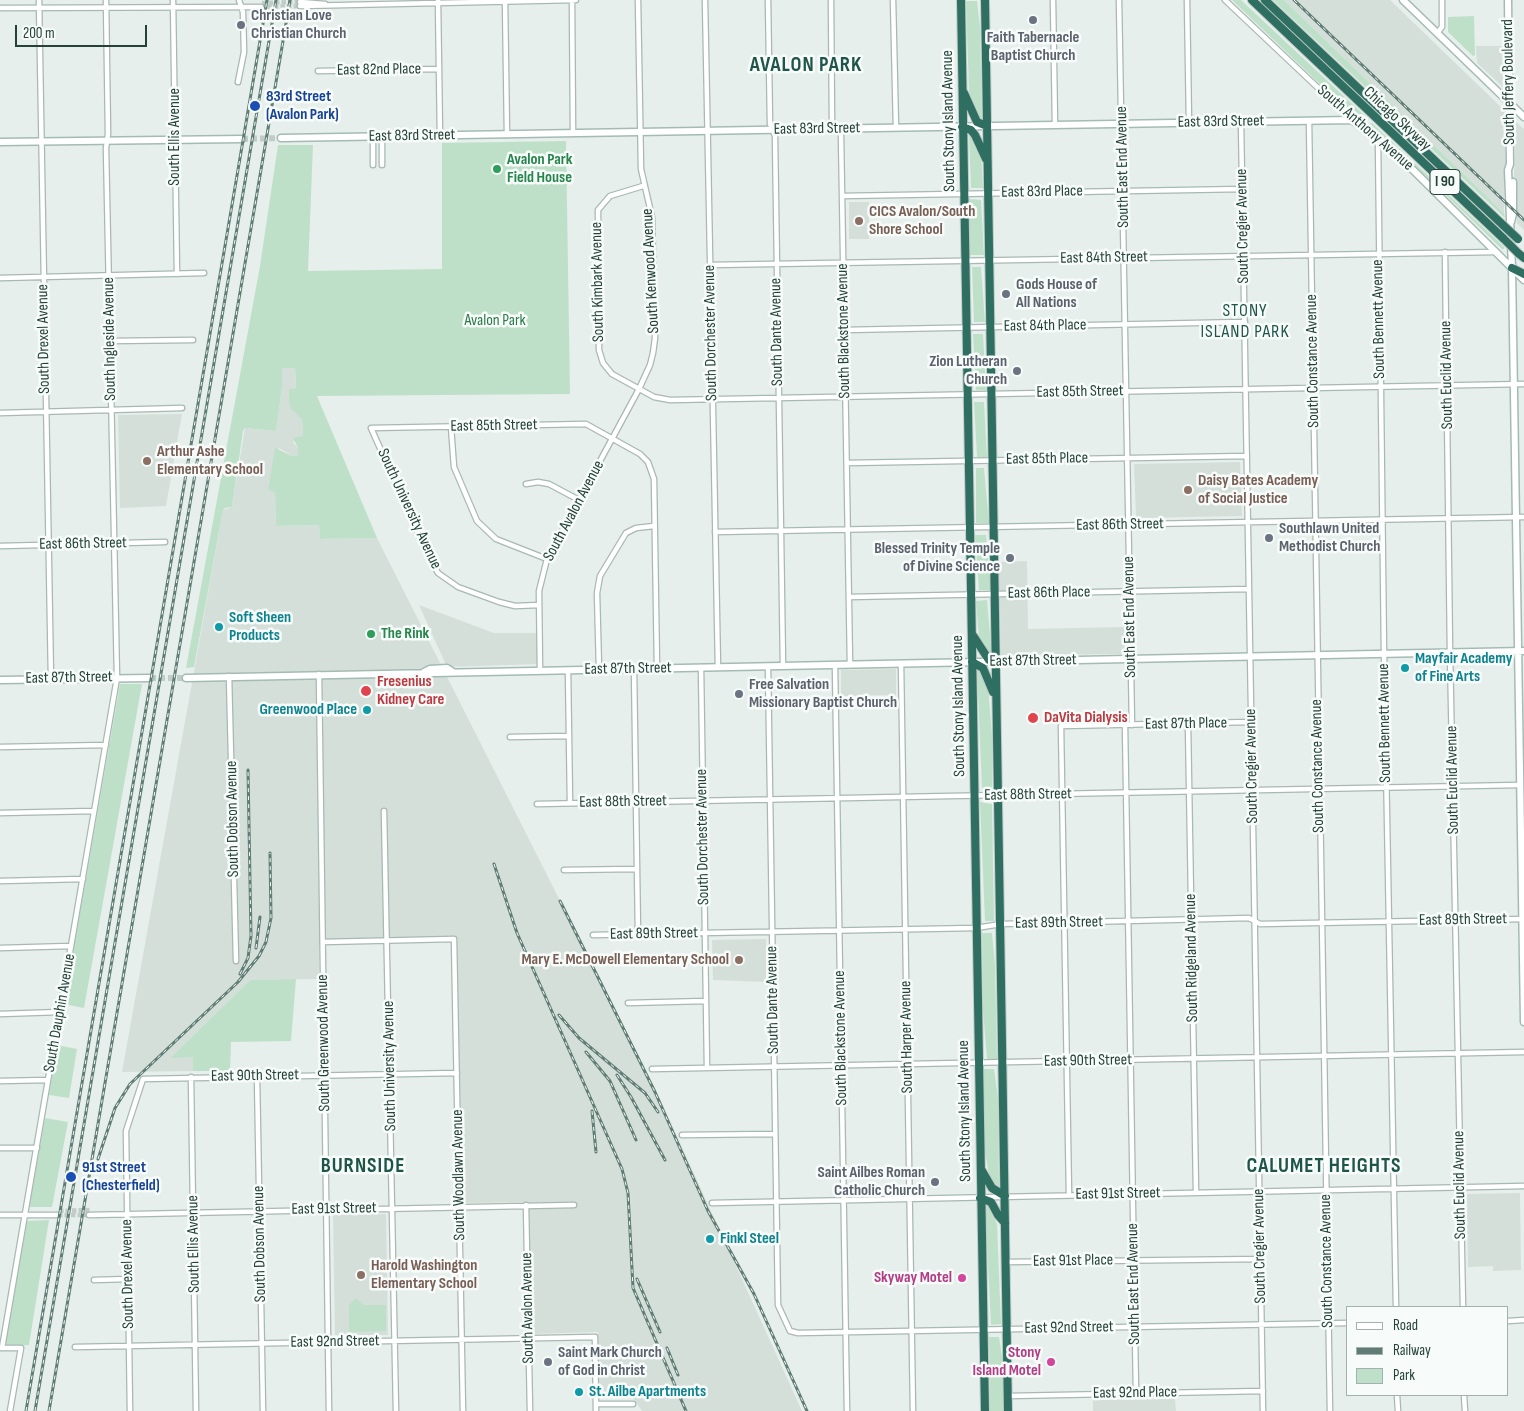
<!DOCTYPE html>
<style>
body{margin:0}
#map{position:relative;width:1524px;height:1411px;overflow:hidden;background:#e6efeb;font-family:"Sofia Sans Condensed",sans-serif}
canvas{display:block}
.legend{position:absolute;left:1346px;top:1306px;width:162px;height:90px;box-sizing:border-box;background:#f7fbf9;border:1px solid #a3b1ad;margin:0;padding:6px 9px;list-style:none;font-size:15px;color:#24423a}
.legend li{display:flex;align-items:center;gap:10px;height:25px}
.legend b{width:25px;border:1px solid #a3b1ad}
.scale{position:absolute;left:15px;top:25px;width:132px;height:22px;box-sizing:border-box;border:2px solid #24423a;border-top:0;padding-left:6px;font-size:15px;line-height:18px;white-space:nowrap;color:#24423a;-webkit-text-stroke:4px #f7fbf9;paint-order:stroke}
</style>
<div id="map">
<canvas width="1524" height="1411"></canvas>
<ul class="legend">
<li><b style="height:6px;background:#fff"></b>Road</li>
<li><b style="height:6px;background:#5f7d75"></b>Railway</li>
<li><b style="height:14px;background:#bfe0c8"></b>Park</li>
</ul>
<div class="scale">200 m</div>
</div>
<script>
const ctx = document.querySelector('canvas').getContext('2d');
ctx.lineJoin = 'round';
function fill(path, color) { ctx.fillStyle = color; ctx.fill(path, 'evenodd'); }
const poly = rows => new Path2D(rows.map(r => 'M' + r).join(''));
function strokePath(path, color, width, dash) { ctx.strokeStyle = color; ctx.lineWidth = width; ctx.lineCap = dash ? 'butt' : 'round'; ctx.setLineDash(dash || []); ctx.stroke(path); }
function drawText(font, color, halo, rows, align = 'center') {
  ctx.font = font + ' "Sofia Sans Condensed",sans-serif'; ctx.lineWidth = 5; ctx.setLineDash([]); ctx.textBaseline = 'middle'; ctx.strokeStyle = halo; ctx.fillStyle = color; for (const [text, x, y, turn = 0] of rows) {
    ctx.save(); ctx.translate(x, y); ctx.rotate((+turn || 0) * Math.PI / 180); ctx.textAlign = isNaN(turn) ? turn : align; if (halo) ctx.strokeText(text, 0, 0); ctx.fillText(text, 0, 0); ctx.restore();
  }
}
fill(poly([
 [1284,0,1390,0,1504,110,1506,169,1504,168,1504,213],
 [1476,46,1504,46,1503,87,1477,63],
 [1516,122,1524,129,1524,230,1517,223,1516,179,1514,177],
 [849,202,869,202,869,239,849,239],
 [282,367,295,367,297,413,302,419,303,436,293,442,298,448,298,455,292,456,279,448,275,492,276,526,319,525,320,539,377,538,660,1099,802,1411,642,1411,632,1397,599,1397,598,1332,530,1334,529,1202,463,1203,456,939,319,944,319,979,250,980,171,1057,193,1057,193,1071,122,1072,223,510,232,507,245,428,276,431,282,388],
 [182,414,166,506,120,508,118,415],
 [1240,462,1242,516,1136,518,1134,464],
 [1027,561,1028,629,1125,627,1125,654,1001,655,999,562],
 [419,605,494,633,538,633,539,664,447,667],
 [896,669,896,695,841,696,841,670],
 [766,939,766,982,713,980,712,940],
 [1520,1193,1521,1270,1493,1271,1493,1266,1468,1267,1467,1194],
 [386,1214,388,1335,335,1335,333,1215],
 [1175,1399,1176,1411,1093,1411,1093,1400]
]), '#d4dfda');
fill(poly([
 [1232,0,1241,0,1364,115,1349,112],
 [1273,0,1284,0,1504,213,1505,218],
 [966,1,977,1,980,27,982,120,978,120,969,92],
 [1474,16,1475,55,1473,56,1448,32,1448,17],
 [1372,123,1504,247,1504,249,1502,249,1405,156,1368,127,1367,124],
 [969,135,972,135,981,153,983,188,971,188],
 [566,141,570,394,317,396,377,538,320,539,319,525,276,526,275,492,268,490,275,448,292,456,298,455,298,448,293,438,303,436,302,419,291,409,289,402,289,389,296,388,295,368,282,368,282,388,276,431,245,428,243,431,232,507,225,508,223,510,194,667,186,668,260,266,278,145,313,145,308,271,442,269,442,143],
 [969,199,981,200,984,255,970,255],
 [972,267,981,267,985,322,974,322],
 [973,334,983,334,986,390,976,390],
 [974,402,984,402,987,457,977,457],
 [976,468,984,468,989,523,976,523],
 [975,535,986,535,991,590,979,590],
 [987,600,992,657,988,656,979,639,976,601],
 [977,670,982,670,988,686,992,736,992,789,982,789],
 [120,684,142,684,84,1008,64,1004],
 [980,802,992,804,994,921,985,921],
 [982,933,992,933,995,965,997,1059,987,1059,983,1010],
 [296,979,291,1041,231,1042,230,1071,193,1071,193,1057,170,1058,250,980],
 [57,1045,77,1049,69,1098,49,1095],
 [982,1069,994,1069,998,1099,999,1188,995,1188,989,1176,984,1144],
 [45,1118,68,1122,52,1207,29,1207],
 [985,1205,989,1205,997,1224,1001,1324,991,1325],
 [49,1220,29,1345,5,1346,27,1221],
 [356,1298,363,1305,386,1305,386,1331,349,1332,349,1305],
 [989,1337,999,1337,1003,1363,1003,1411,990,1411]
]), '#bfe0c8');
strokePath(poly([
 [262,3,300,2],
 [261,7,300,6],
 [59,1211,90,1210],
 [58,1215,89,1215]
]), '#bfccc8', 4.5, [4.5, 2]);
strokePath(poly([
 [242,139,281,138],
 [150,678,186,678]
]), '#bfccc8', 6, [6, 3]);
const street = poly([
 [39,0,51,679],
 [173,0,177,274],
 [505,0,507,135],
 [572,0,573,133],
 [705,0,718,667],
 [768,0,770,124,775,136,783,666],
 [831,0,832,123,841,135,850,664],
 [893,0,896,128],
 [1053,0,1055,125],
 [1119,0,1132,725],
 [1187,0,1189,123],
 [1225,0,1352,120],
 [438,1,440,136],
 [300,2,325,4],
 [300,6,576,0],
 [0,8,261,7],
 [1437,33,1442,27,1442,0],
 [318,71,439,69],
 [238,82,244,52,243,12,239,0],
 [1309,121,1330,1411],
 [1241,122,1263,1411],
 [373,137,373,165],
 [382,137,382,165],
 [1378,140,1384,654,1396,1307],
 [643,186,610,196,598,210,599,350,603,363,612,374,654,397,670,400,1524,384],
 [842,196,1243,189],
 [1445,252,1450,652,1463,1307],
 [710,265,1496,252],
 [0,278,204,273],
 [844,330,1245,322],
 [110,341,193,340],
 [0,413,182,408],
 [451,427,454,467,477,521,496,539,547,559],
 [847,463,1247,456],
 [526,484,538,482,549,484,579,500],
 [715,532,1524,517],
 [0,546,165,542],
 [849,597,1249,589],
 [539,605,515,606,499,602,458,587,438,573,427,553,371,428,586,424,640,454,648,462,654,479,657,668],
 [901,663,913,1411],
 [835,665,847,1411],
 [768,666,778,1305,790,1331,798,1333,1348,1323],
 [701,667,707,1068],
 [634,668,638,934],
 [599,669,597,593,600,576,626,533,636,528,654,526],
 [540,670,539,591,547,559,639,389,650,365,653,353,655,338,652,217,641,169,638,0],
 [568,670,570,803],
 [319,674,329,1411],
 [229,676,236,961],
 [1188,724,1196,1192],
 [1125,725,1136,1393],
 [510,737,569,736],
 [0,747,106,745],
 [537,804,1519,785],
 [384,811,396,1411],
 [0,813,94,811],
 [564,870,636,869],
 [0,881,83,879],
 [593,935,976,928,1001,924,1249,918,1260,924,1524,919],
 [323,942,454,939,463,1411],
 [0,948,71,946],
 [628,1003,705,1001],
 [0,1014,60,1012],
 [652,1069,1524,1052],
 [257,1076,263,1411],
 [191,1077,196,1411],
 [0,1081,48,1080],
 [682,1135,775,1134],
 [0,1148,37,1148],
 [1069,1195,1061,726,1251,722],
 [712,1203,1524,1186],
 [526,1205,530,1411],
 [0,1215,58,1215],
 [89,1215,574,1205],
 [1006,1262,1261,1259],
 [94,1280,128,1279],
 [1508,1321,1524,1320],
 [75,1347,595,1337,596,1411],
 [1,1348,21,1348,10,1411],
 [2,1348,117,678,106,148,108,134,106,0],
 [1397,1395,1398,1411],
 [1464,1395,1465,1411],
 [1008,1396,1263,1391],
 [596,1404,633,1404],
 [130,1411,126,1131,143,1079,457,1073]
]);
const secondary = poly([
 [1403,0,1524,117],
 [1508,0,1510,164,1508,170,1512,268,1524,1022],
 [281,138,1352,120,1404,161,1524,280],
 [0,142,242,139],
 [1511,222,1513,214,1513,182],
 [424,672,430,669,447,668,453,672],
 [186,678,1524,651],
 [0,680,150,678]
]);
const highway = poly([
 [961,0,985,1411],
 [985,0,1008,1411],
 [1252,0,1504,239],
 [1265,0,1504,226],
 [964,93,977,122,987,126],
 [962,127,971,130,975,135,986,159],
 [1518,253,1524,258],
 [1512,268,1524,274],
 [972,634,989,660,995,662],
 [972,662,983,668,993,692],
 [981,1169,992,1188,1005,1196],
 [980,1198,991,1202,998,1215,1005,1223]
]);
strokePath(street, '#a8b8b2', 7);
strokePath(secondary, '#a4bbb3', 9);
strokePath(highway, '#c2cac8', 10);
strokePath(street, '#fff', 4.5);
strokePath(secondary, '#fff', 6);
strokePath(highway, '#2f6f62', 8);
const rail = poly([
 [1294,0,1524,220],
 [494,864,517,933,622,1169,628,1193,633,1288,686,1411],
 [560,901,655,1092,708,1211,754,1294,807,1411],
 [256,948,260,917],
 [240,974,248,958,251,936,248,770],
 [559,1015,579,1038,645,1093,658,1112],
 [586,1052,610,1081,636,1140],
 [617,1075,631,1097,665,1160],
 [592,1111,596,1152],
 [98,1159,115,1108,130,1084,238,982,259,956,266,942,271,918,270,853],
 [637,1279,660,1332],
 [667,1348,678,1375],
 [26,1411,267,0],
 [35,1411,276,0],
 [49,1411,290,0]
]);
strokePath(rail, '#5f7d75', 3);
strokePath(rail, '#f7fbf9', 1, [4]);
const highwayBridge = poly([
 [1504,226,1518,239],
 [1504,239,1518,253]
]);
strokePath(highwayBridge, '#c2cac8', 10, []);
strokePath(highwayBridge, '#2f6f62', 8);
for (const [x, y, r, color] of [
 [1033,20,5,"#6b7280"],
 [241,25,5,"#6b7280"],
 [255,106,6,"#1a4fb4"],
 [497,169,5,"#2e9e5b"],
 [859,221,5,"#8d6e63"],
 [1006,294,5,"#6b7280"],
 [1017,371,5,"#6b7280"],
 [147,461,5,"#8d6e63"],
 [1188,490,5,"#8d6e63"],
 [1269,538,5,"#6b7280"],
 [1010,558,5,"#6b7280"],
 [219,627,5,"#0f9aa8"],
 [371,634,5,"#2e9e5b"],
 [1405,668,5,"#0f9aa8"],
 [366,691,6,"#e0444e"],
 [739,694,5,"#6b7280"],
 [367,710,5,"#0f9aa8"],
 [1033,718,6,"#e0444e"],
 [739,960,5,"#8d6e63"],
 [71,1177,6,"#1a4fb4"],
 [935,1182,5,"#6b7280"],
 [710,1239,5,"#0f9aa8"],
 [361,1275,5,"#8d6e63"],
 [962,1278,5,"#d1479c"],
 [548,1362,5,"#6b7280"],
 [1051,1362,5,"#d1479c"],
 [579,1392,5,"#0f9aa8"]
]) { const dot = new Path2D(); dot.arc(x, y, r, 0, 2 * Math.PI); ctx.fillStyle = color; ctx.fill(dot); strokePath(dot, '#f7fbf9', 2); }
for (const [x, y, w] of [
 [1445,182,30]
]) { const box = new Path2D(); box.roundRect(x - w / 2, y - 12.5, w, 25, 4); ctx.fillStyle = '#f7fbf9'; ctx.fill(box); strokePath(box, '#24423a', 1); }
drawText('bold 15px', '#24423a', null, [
 ["I 90",1445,182]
]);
drawText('bold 16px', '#5b616d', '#f7fbf9', [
 ["Christian Love",251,16],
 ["Christian Church",251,34],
 ["Faith Tabernacle",1033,38,"center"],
 ["Baptist Church",1033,56,"center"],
 ["Gods House of",1016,285],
 ["All Nations",1016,303],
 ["Zion Lutheran",1007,362,"right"],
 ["Church",1007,380,"right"],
 ["Southlawn United",1279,529],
 ["Methodist Church",1279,547],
 ["Blessed Trinity Temple",1000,549,"right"],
 ["of Divine Science",1000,567,"right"],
 ["Free Salvation",749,685],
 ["Missionary Baptist Church",749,703],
 ["Saint Ailbes Roman",925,1173,"right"],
 ["Catholic Church",925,1191,"right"],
 ["Saint Mark Church",558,1353],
 ["of God in Christ",558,1371]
], 'left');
drawText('16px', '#24423a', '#f7fbf9', [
 ["East 82nd Place",379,70,-1],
 ["South Jeffery Boulevard",1509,82,-91],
 ["Chicago Skyway",1397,119,43],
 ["South Stony Island Avenue",949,121,-91],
 ["East 83rd Street",1221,122,-1],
 ["South Anthony Avenue",1365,128,41],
 ["East 83rd Street",817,129,-1],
 ["East 83rd Street",412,136,-1],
 ["South Ellis Avenue",175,137,-90],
 ["South East End Avenue",1123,167,-91],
 ["East 83rd Place",1042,192,-1],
 ["South Cregier Avenue",1243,226,-91],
 ["East 84th Street",1104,258,-1],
 ["South Kenwood Avenue",651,271,-93],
 ["South Kimbark Avenue",598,282,-91],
 ["South Bennett Avenue",1379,319,-91],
 ["East 84th Place",1045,326,-1],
 ["South Blackstone Avenue",844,331,-91],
 ["South Dante Avenue",777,332,-91],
 ["South Dorchester Avenue",711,333,-91],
 ["South Drexel Avenue",44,339,-91],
 ["South Ingleside Avenue",110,339,-91],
 ["South Constance Avenue",1313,361,-91],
 ["South Euclid Avenue",1447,375,-91],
 ["East 85th Street",1080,392,-1],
 ["East 85th Street",494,426,-1],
 ["East 85th Place",1047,459,-1],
 ["South University Avenue",409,509,65],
 ["South Avalon Avenue",574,511,-62],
 ["East 86th Street",1120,525,-1],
 ["East 86th Street",83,544,-1],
 ["East 86th Place",1049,593,-1],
 ["South East End Avenue",1130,617,-91],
 ["East 87th Street",1033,661,-1],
 ["East 87th Street",628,669,-1],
 ["East 87th Street",69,678,-1],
 ["South Stony Island Avenue",959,706,-91],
 ["South Bennett Avenue",1385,723,-91],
 ["East 87th Place",1186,724,-1],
 ["South Cregier Avenue",1252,766,-91],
 ["South Constance Avenue",1318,766,-91],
 ["South Euclid Avenue",1453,780,-91],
 ["East 88th Street",1028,795,-1],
 ["East 88th Street",623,802,-1],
 ["South Dobson Avenue",233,819,-91],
 ["South Dorchester Avenue",703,837,-91],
 ["East 89th Street",1463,920,-1],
 ["East 89th Street",1059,923,-1],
 ["East 89th Street",654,934,-1],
 ["South Ridgeland Avenue",1192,958,-91],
 ["South Dante Avenue",773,1000,-91],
 ["South Dauphin Avenue",60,1013,-80],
 ["South Harper Avenue",907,1037,-91],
 ["South Blackstone Avenue",841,1038,-91],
 ["South Greenwood Avenue",324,1043,-91],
 ["East 90th Street",1088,1061,-1],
 ["South University Avenue",390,1066,-91],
 ["East 90th Street",255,1076,-1],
 ["South Stony Island Avenue",965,1111,-91],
 ["South Woodlawn Avenue",459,1175,-91],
 ["South Euclid Avenue",1460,1185,-91],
 ["East 91st Street",1118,1194,-1],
 ["East 91st Street",334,1209,-1],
 ["South Ellis Avenue",194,1244,-91],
 ["South Dobson Avenue",260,1244,-91],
 ["South Cregier Avenue",1260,1246,-91],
 ["East 91st Place",1073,1261,-1],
 ["South Constance Avenue",1327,1261,-91],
 ["South Drexel Avenue",128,1274,-91],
 ["South East End Avenue",1134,1284,-91],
 ["South Avalon Avenue",528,1308,-91],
 ["East 92nd Street",1069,1328,-1],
 ["East 92nd Street",335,1342,-1],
 ["East 92nd Place",1135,1393,-1]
]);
drawText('bold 16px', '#164399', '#f7fbf9', [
 ["83rd Street",266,97],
 ["(Avalon Park)",266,115],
 ["91st Street",82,1168],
 ["(Chesterfield)",82,1186]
], 'left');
drawText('bold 16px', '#27864d', '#f7fbf9', [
 ["Avalon Park",507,160],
 ["Field House",507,178],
 ["The Rink",381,634]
], 'left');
drawText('bold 16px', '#785e54', '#f7fbf9', [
 ["CICS Avalon/South",869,212],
 ["Shore School",869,230],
 ["Arthur Ashe",157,452],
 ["Elementary School",157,470],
 ["Daisy Bates Academy",1198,481],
 ["of Social Justice",1198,499],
 ["Mary E. McDowell Elementary School",729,960,"right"],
 ["Harold Washington",371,1266],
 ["Elementary School",371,1284]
], 'left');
drawText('16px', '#2d7a4b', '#f7fbf9', [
 ["Avalon Park",495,321]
]);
drawText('bold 16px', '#0d838f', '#f7fbf9', [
 ["Soft Sheen",229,618],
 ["Products",229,636],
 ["Mayfair Academy",1415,659],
 ["of Fine Arts",1415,677],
 ["Greenwood Place",357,710,"right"],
 ["Finkl Steel",720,1239],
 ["St. Ailbe Apartments",589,1392]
], 'left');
drawText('bold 16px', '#be3a42', '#f7fbf9', [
 ["Fresenius",377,682],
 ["Kidney Care",377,700],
 ["DaVita Dialysis",1044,718]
], 'left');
drawText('bold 16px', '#b23c85', '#f7fbf9', [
 ["Skyway Motel",952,1278],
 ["Stony",1041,1353],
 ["Island Motel",1041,1371]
], 'right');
ctx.letterSpacing = '1px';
drawText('18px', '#1f5548', '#f7fbf9', [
 ["STONY",1245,311],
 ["ISLAND PARK",1245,332]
]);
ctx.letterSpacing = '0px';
ctx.letterSpacing = '1px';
drawText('bold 21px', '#1f5548', '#f7fbf9', [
 ["AVALON PARK",806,66],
 ["BURNSIDE",363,1167],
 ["CALUMET HEIGHTS",1324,1167]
]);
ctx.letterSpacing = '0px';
</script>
